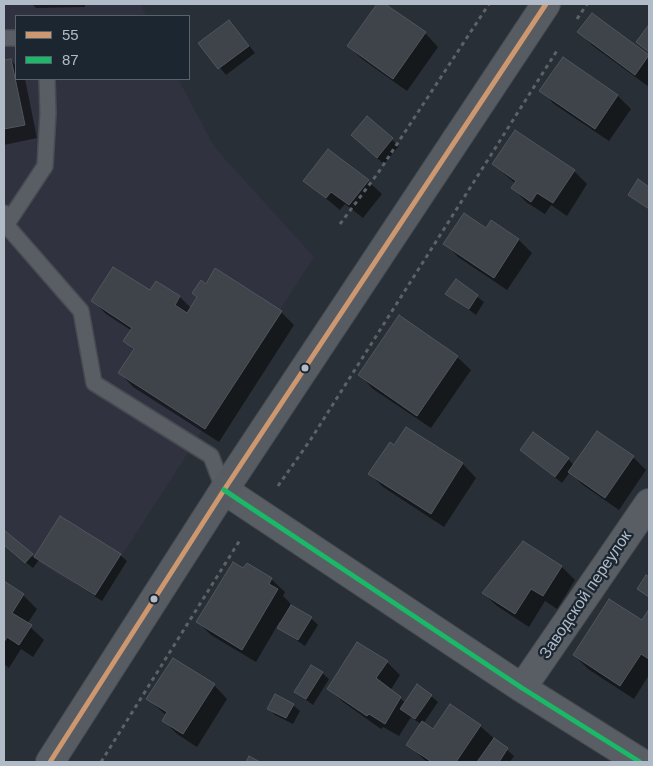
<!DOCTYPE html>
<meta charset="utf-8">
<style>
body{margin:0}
#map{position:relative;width:653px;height:766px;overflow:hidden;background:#292f36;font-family:Arial,sans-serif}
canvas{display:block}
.frame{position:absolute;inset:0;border:5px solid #b2bcc8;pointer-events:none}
.legend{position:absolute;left:15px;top:15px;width:175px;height:65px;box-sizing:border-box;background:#1c2631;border:1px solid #58626d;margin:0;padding:6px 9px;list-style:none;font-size:15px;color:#b2bcc8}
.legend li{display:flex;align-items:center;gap:10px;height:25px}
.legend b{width:25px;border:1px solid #58626d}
</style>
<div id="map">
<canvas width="653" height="766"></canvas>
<div class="frame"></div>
<ul class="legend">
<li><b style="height:6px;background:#cd976f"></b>55</li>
<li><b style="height:6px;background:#1ab867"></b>87</li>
</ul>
</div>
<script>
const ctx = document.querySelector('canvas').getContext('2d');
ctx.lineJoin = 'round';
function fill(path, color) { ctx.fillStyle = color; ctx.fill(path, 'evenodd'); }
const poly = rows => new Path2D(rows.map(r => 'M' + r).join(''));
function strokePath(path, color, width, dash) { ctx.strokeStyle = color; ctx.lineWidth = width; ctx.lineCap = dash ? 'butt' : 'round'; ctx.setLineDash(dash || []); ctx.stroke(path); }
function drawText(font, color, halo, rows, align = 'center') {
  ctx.font = font + ' Arial,sans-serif'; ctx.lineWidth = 4.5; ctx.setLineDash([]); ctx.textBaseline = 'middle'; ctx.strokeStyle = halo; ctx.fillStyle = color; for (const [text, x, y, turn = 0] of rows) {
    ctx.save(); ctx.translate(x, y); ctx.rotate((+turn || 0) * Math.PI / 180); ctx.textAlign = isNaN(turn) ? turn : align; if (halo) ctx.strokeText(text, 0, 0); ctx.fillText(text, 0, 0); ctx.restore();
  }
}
fill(poly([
 [4,4,141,4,146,16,16,16,16,79,178,79,215,148,314,257,95,597,33,559,4,534]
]), '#31323f');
fill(poly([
 [32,4,85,4,85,7,36,8],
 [378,4,383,4,425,33,438,47,407,91,362,59,348,46],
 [592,15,649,56,649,87,593,46,579,32],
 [229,21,255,53,226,75,200,43],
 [563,58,618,96,631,109,609,141,554,104,541,90],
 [11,60,16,66,16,79,25,79,37,138,4,145,4,62],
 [367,118,399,146,384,164,359,142],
 [493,164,574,171,587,184,567,216,551,205,545,214,526,202,513,188,516,184],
 [305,181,368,181,382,194,363,218,345,204,340,210],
 [638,181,649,189,649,210,630,195],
 [491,222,519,240,532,253,507,290,458,257,445,243,486,230],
 [456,281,484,302,476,315,447,293],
 [157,282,180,297,191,308,206,285,281,312,294,325,219,442,133,387,120,373,134,351,125,341,132,331,106,314,93,301,150,292],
 [400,317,457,357,471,370,431,428,373,389,360,375],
 [406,428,463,464,476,478,444,527,383,487,370,474,395,447],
 [521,450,568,459,574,465,633,457,646,470,619,510,583,485,570,472,562,483],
 [4,532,35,558,120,555,127,561,102,601,39,560,33,568,4,545],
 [523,543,562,567,575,580,557,609,545,601,529,627,497,606,483,593],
 [244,569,271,579,285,592,283,596,291,604,290,605,311,618,318,625,305,646,279,628,282,622,280,621,256,662,211,635,198,622],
 [4,582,23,595,37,609,27,624,44,640,33,657,21,649,9,668,4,664],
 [649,611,649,675,634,699,588,669,574,655,642,622],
 [387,662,400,675,390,691,406,703,431,696,438,702,423,724,434,731,480,726,514,756,510,762,427,762,408,745,422,725,411,717,399,736,383,727,381,729,343,702,329,689],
 [322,673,329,679,313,705,296,692],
 [214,685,227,699,197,747,177,734,164,721,167,716,148,699],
 [293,705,300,711,293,724,275,715,269,708]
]), '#0007');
const building = poly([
 [377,4,385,4,426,32,393,79,347,46,377,4],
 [592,13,649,55,635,75,577,32,592,13],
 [229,20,249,46,218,69,198,43,229,20],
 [648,26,649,27,649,52,636,42,648,26],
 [563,57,618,95,595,129,539,91,563,57],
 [11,59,25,125,4,129,4,60,11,59],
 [367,116,393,138,377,158,351,135,367,116],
 [515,130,575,170,553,203,537,193,531,202,511,188,516,181,492,164,515,130],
 [328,149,369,180,349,205,331,192,326,198,303,181,328,149],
 [638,179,649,187,649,209,628,195,638,179],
 [464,213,486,228,491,220,519,239,494,278,443,244,464,213],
 [113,267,150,290,156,281,180,296,175,305,187,313,197,297,192,293,201,280,206,284,215,268,282,311,205,429,118,373,134,349,123,341,132,328,91,301,113,267],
 [456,279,478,295,469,309,445,294,456,279],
 [399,315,458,356,417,416,358,375,399,315],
 [406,427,463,463,431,514,368,474,390,442,394,445,406,427],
 [597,431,634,456,605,498,568,472,597,431],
 [533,432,569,458,555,477,520,450,533,432],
 [60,516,121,554,95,595,34,557,60,516],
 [4,530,33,554,25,563,4,545,4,530],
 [523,541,562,566,543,596,531,589,515,614,482,593,523,541],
 [233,562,243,568,247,563,272,578,269,584,278,589,242,650,196,622,233,562],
 [646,575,649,577,649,597,637,589,646,575],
 [4,581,24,594,12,613,32,625,19,645,7,637,4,642,4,581],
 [609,599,642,620,649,609,649,659,641,654,620,686,573,655,609,599],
 [291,605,312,617,298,640,277,628,291,605],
 [357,642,388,661,376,678,401,697,385,724,369,714,367,716,327,689,357,642],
 [173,658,215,684,183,734,162,721,167,712,146,699,173,658],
 [311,665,323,672,306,699,294,692,311,665],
 [417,684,432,695,415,719,400,709,417,684],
 [275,694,294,704,286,718,267,709,275,694],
 [450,704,481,725,456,762,432,762,406,745,422,721,433,729,450,704],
 [494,738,508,748,499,762,477,762,494,738],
 [249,756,260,762,246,762,249,756]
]);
fill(building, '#3e444a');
strokePath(building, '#51565e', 1);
const service = poly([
 [4,38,16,38],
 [4,213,6,225,81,311,94,383,211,456,224,490],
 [6,225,45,166,48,113,47,79]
]);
const minor = poly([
 [224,490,522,688,640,762],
 [522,688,649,503]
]);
const secondary = poly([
 [50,762,224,490,546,4]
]);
strokePath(service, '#474b51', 18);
strokePath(minor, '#474b51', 30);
strokePath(secondary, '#474b51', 30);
strokePath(poly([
 [577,19,587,4],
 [340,224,378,173,489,4],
 [278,486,311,439,558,49],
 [101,762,240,540]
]), '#5c6268', 3, [4, 4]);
strokePath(service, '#595e64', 15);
strokePath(minor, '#595e64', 28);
strokePath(secondary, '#575c63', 28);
strokePath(poly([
 [50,762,224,490,546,4]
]), '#cd976f', 5);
strokePath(poly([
 [224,490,522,688,640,762]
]), '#1ab867', 5);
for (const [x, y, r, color] of [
 [305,368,4.5,"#b2bcc8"],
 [154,599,4.5,"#b2bcc8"]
]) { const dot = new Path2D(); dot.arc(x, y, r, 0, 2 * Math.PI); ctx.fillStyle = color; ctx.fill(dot); strokePath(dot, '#1c2631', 2); }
drawText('16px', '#b2bcc8', '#1c2631', [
 ["Заводской переулок",586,595,-56]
]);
</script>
